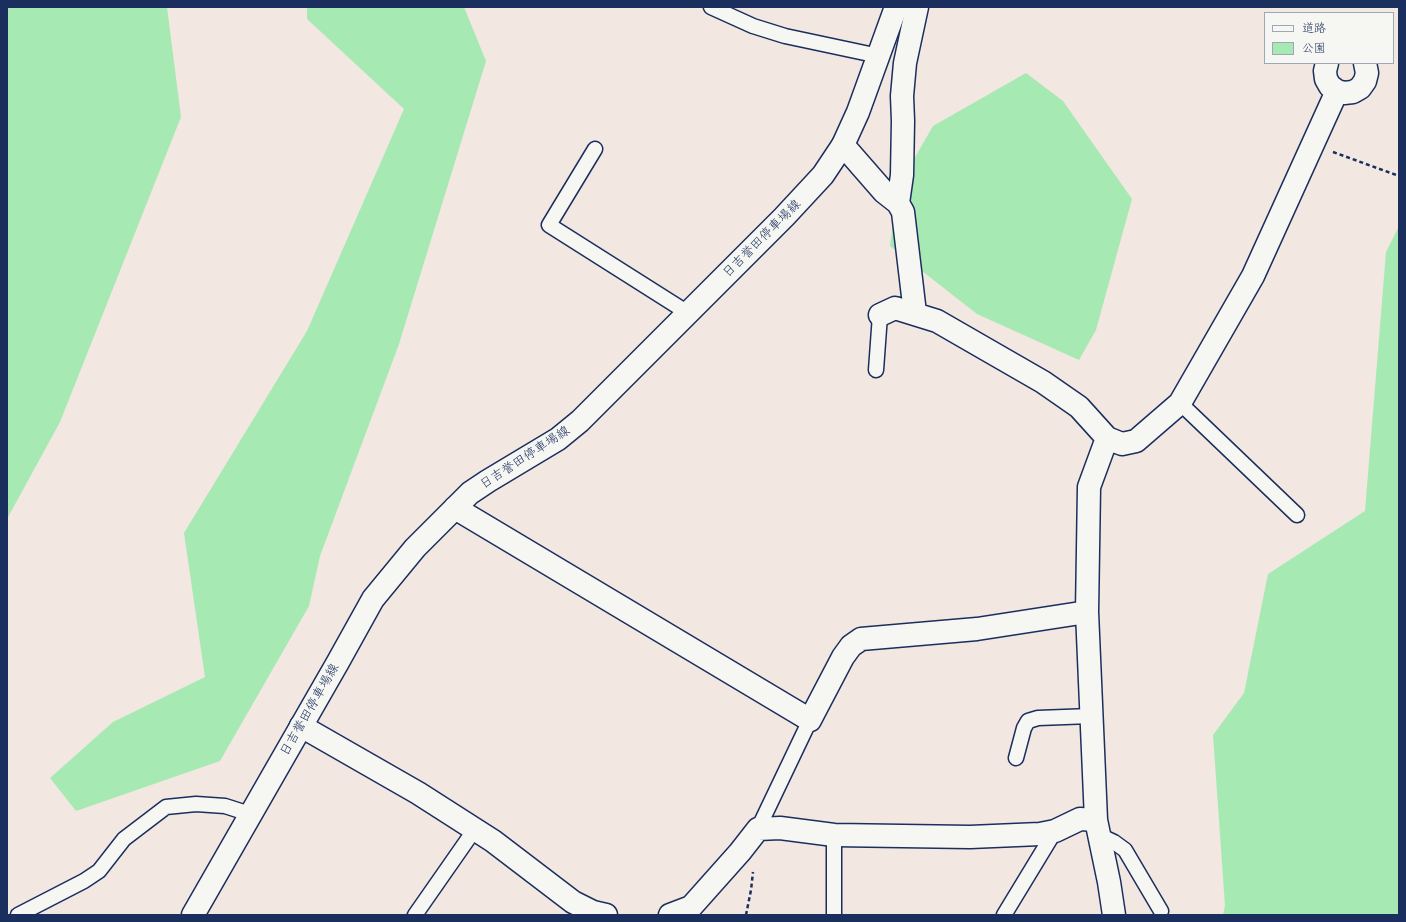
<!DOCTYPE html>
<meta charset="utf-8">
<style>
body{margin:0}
#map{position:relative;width:1406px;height:922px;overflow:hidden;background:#f2e7e1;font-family:Sriracha,"Klee One",sans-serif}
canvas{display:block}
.frame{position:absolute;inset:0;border:8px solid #1b2f5e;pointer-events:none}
.legend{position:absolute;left:1264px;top:12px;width:130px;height:52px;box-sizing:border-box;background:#f6f6f2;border:1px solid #9ea6b7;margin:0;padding:5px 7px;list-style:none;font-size:12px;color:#1b2f5e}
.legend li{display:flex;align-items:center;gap:8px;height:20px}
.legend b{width:20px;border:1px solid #9ea6b7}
</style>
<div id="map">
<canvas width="1406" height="922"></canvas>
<div class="frame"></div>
<ul class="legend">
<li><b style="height:5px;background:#f6f6f2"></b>道路</li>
<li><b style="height:11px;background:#a7e9b3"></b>公園</li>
</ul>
</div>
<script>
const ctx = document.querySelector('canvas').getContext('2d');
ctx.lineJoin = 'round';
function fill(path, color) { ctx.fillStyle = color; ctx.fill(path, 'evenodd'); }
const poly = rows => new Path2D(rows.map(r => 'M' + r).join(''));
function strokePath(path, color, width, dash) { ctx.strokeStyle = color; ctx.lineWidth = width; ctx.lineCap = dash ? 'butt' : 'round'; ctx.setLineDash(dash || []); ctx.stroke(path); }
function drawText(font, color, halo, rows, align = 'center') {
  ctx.font = font + ' Sriracha,"Klee One",sans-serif'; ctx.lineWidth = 4; ctx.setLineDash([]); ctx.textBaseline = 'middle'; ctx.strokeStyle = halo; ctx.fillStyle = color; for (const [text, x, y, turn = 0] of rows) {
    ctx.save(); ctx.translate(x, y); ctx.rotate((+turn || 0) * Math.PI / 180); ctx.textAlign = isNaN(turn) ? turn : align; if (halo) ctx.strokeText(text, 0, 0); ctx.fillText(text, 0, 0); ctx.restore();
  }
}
fill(poly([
 [7,7,167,7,181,117,60,422,7,519],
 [307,7,464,7,486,61,399,344,320,556,309,606,220,761,76,811,50,778,113,722,205,677,184,533,307,331,404,109,307,19],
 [1026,73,1063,101,1132,199,1096,330,1079,360,977,314,890,246,898,187,933,126],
 [1399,226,1399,915,1223,915,1225,906,1213,735,1244,693,1268,574,1365,511,1386,252]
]), '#a7e9b3');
const service = poly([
 [711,7,753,26,785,36,879,56],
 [595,149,549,225,688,313],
 [876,370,880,315],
 [1180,403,1297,515],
 [1016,758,1024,728,1028,721,1038,718,1091,716],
 [758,829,810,720],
 [1099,835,1114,842,1125,850,1161,911],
 [18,915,84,881,99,871,124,839,166,807,196,804,225,806,250,814],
 [415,915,475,829],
 [834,915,834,835],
 [1004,915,1055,831]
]);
const minor = poly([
 [1327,63,1325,71,1326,79,1330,86,1337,91,1344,93,1353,92,1360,88,1365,81,1367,73,1365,63],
 [843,145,884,192,898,203,903,212,915,313],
 [898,203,902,175,903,121,902,96,905,63,917,7],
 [880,315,895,308,937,321,1043,382,1079,407,1107,438,1122,444,1136,441,1180,403,1253,276,1337,91],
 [1107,438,1089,487,1087,612,1096,820,1109,882,1114,915],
 [455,508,810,720,843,657,851,646,861,639,977,629,1087,612],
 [301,726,418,793,493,841,573,902,593,912,606,915],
 [670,915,691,907,740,852,758,829,780,828,834,835,970,837,1040,834,1055,831,1080,819,1096,820]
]);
const secondary = poly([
 [193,915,338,662,373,599,415,548,470,493,488,481,558,439,580,421,784,217,823,175,843,145,858,112,896,7]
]);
strokePath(service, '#1b2f5e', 17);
strokePath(minor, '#1b2f5e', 25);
strokePath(secondary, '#1b2f5e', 25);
strokePath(poly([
 [1333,152,1399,176],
 [746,915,751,890,753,872]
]), '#1b2f5e', 2.5, [4, 3]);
strokePath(service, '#f6f6f2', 14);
strokePath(minor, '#f6f6f2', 22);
strokePath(secondary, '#f6f6f2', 22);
drawText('13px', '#1b2f5e', '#f6f6f2', [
 ["日吉誉田停車場線",762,239,-45],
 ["日吉誉田停車場線",525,458,-33],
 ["日吉誉田停車場線",310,710,-60]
]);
</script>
